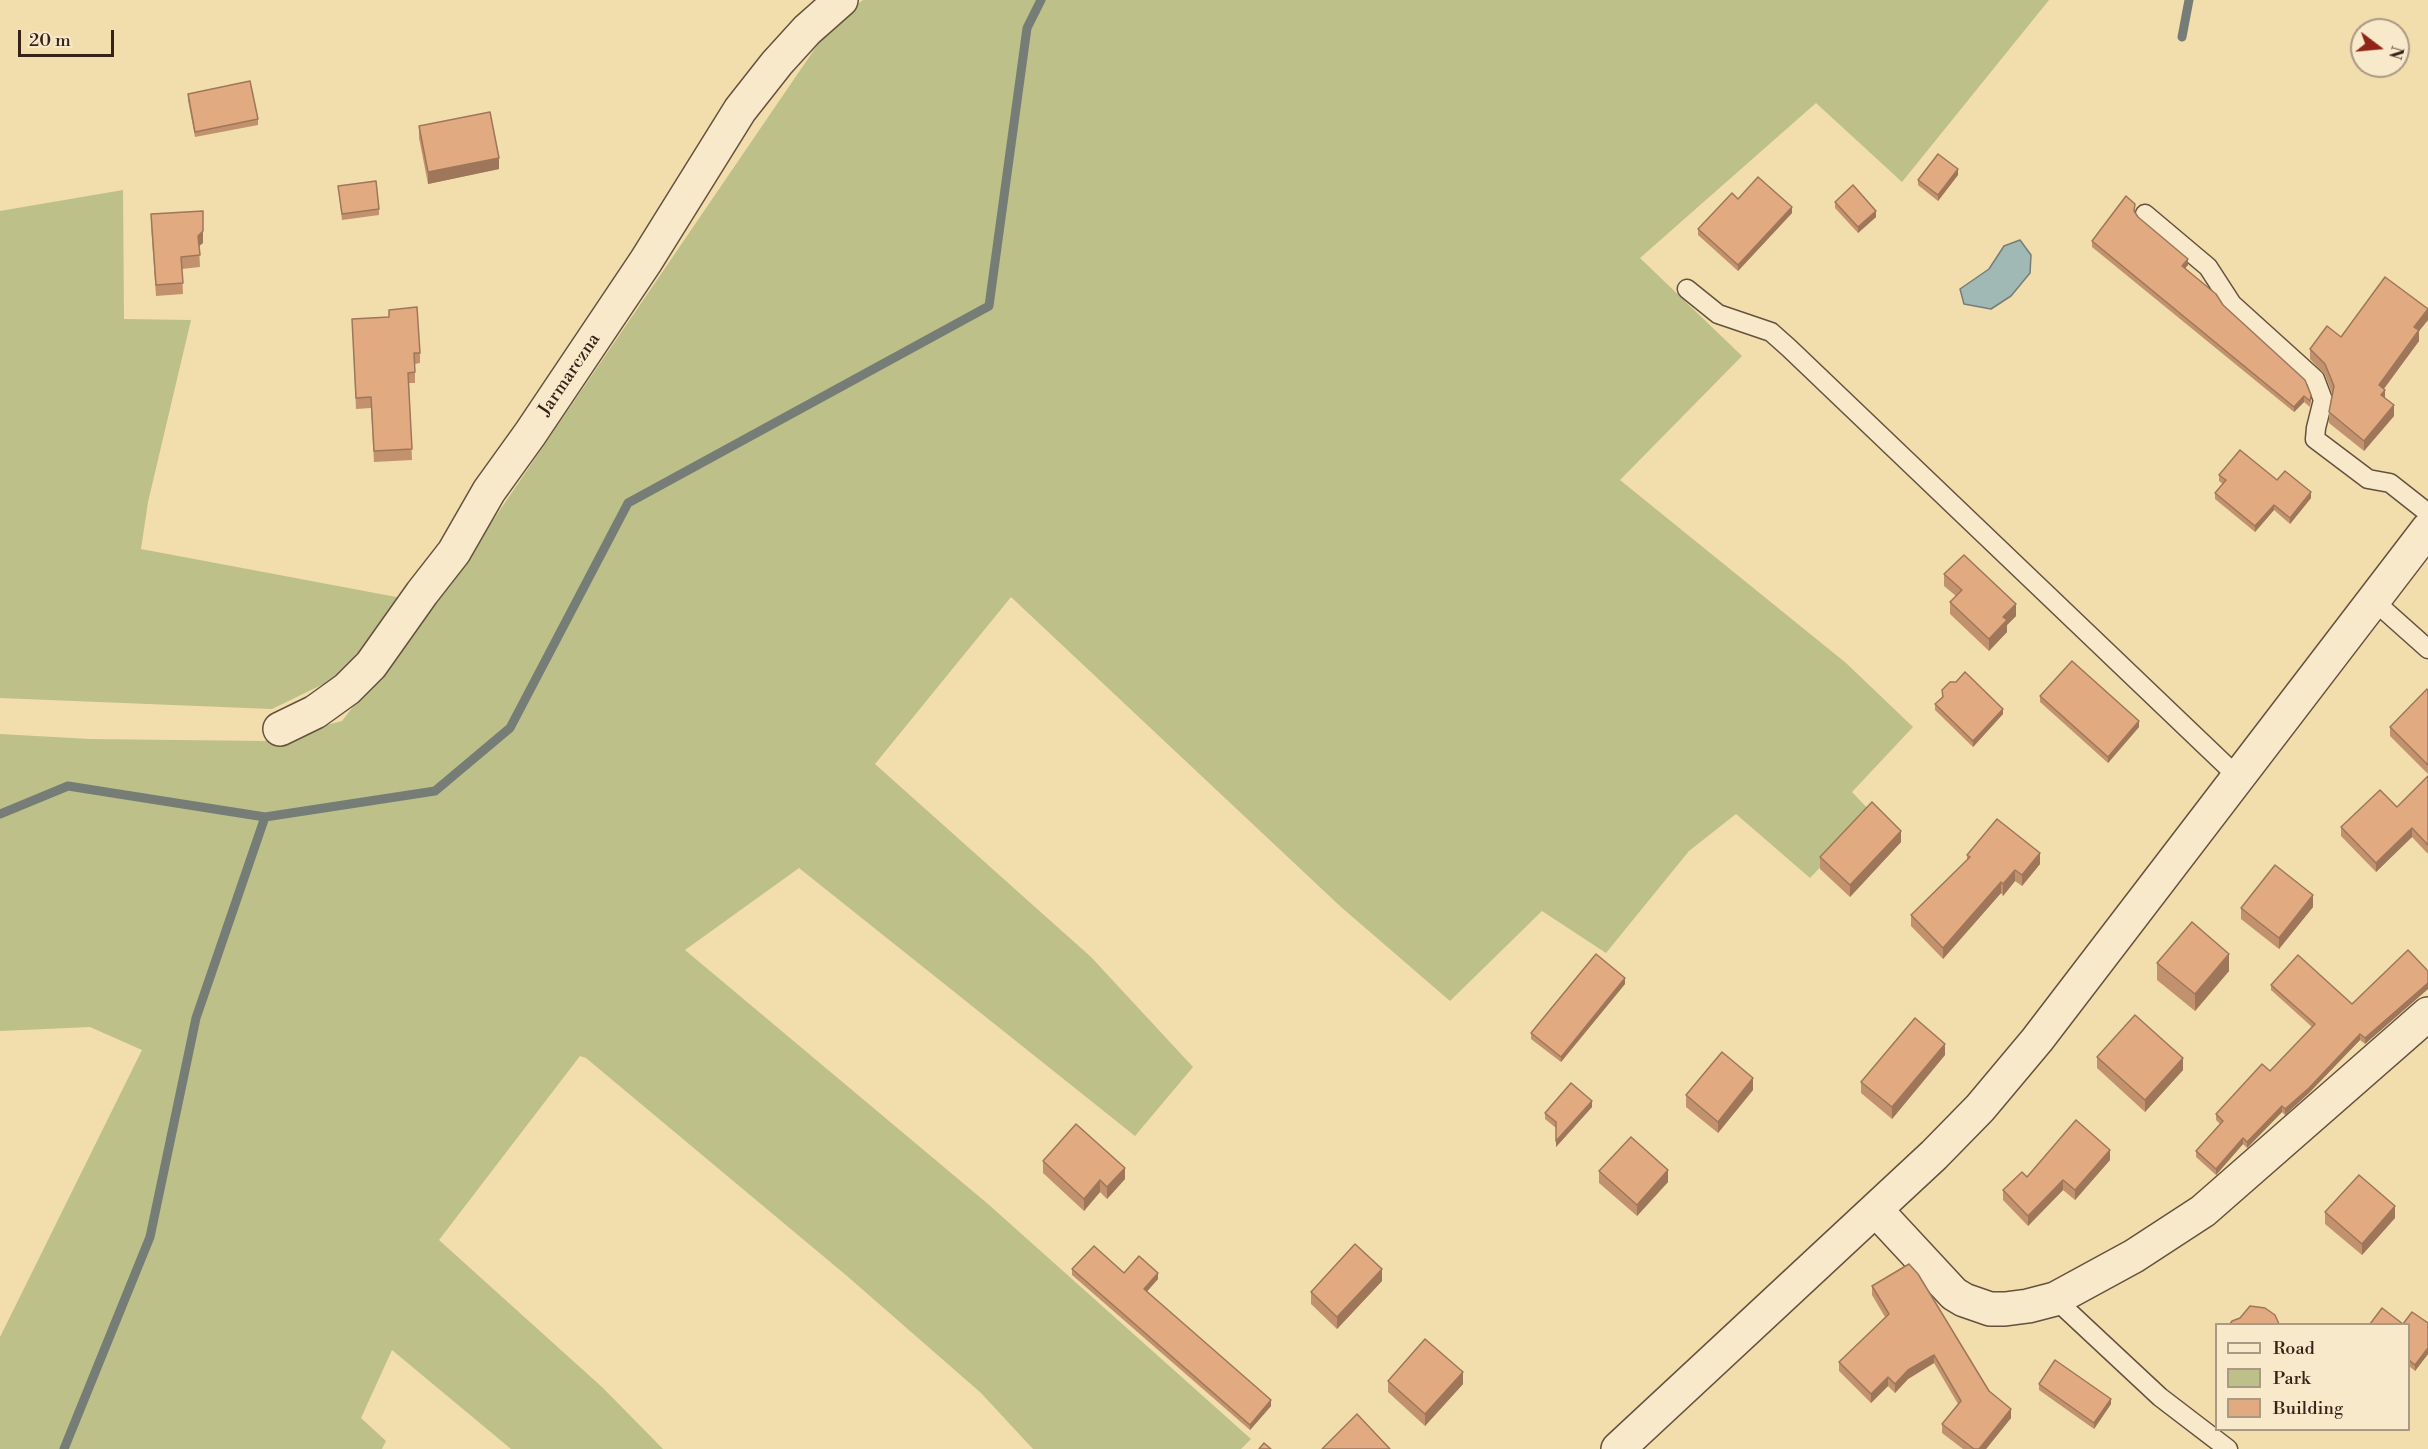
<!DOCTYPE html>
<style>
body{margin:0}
#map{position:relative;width:2428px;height:1449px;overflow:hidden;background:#f2ddad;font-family:"Libre Bodoni",serif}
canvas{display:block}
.legend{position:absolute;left:2215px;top:1323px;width:195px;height:108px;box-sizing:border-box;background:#f7e9ca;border:2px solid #aa9983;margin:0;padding:8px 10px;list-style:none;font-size:18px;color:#362218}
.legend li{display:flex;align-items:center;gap:12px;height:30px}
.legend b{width:30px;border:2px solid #aa9983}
.north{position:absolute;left:2350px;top:18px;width:60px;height:60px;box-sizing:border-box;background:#f7e9ca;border:2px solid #aa9983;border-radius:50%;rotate:106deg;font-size:16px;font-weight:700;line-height:24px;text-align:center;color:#362218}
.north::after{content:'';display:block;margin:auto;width:21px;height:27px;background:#8f2418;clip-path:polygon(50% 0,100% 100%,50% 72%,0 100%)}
.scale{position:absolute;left:18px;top:30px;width:96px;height:27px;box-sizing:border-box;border:3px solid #362218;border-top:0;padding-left:8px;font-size:18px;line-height:21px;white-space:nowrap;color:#362218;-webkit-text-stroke:4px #f7e9ca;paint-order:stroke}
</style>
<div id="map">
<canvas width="2428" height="1449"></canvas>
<ul class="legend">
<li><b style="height:8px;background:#f7e9ca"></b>Road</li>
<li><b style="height:16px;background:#bdc088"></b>Park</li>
<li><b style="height:16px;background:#e2aa80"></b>Building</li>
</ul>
<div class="north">N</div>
<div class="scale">20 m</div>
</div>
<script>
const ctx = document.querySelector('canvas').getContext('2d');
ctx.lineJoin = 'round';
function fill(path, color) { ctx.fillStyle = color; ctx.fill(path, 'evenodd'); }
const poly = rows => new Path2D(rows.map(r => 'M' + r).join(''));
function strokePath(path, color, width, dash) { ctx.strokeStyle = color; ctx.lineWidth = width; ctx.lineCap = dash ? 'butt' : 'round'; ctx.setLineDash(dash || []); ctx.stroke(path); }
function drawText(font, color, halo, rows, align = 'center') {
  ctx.font = font + ' "Libre Bodoni",serif'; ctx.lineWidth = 5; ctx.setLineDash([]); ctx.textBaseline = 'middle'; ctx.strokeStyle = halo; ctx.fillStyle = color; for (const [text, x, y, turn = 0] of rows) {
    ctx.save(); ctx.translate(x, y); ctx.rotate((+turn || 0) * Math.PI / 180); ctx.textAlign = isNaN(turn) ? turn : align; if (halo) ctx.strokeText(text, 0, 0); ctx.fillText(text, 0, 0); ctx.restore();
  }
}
fill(poly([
 [863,0,2049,0,1902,182,1816,103,1640,258,1742,356,1620,480,1846,663,1913,727,1852,792,1872,813,1810,878,1736,814,1689,851,1606,953,1542,911,1450,1001,1341,907,1011,597,875,764,1091,957,1193,1067,1135,1136,799,868,685,950,988,1204,1251,1439,1241,1449,1033,1449,981,1393,847,1276,586,1058,580,1056,439,1240,603,1388,663,1449,511,1449,392,1350,361,1418,386,1441,382,1449,0,1449,0,1337,142,1050,90,1027,0,1031,0,734,89,739,266,741,342,721,461,567,831,25],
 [123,190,124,319,191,320,148,502,141,549,407,599,338,677,272,709,0,698,0,211]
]), '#bdc088');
const water = poly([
 [2020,240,2031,255,2030,273,2011,296,1991,309,1964,304,1960,289,1989,269,2004,246,2020,240]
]);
fill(water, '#a0b9b5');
strokePath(water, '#767d76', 1.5);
strokePath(poly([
 [2182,37,2189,0],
 [0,814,68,786,265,817],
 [64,1449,150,1237,196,1018,265,817,435,791,510,728,628,503,989,306,1027,28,1041,0]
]), '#767d76', 9);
const service = poly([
 [2145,214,2208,267,2232,304,2315,379,2323,400,2316,428,2315,439,2368,479,2390,483,2428,513],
 [1687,289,1718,314,1771,332,1789,348,2238,777],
 [2373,600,2428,649],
 [2055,1299,2160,1397,2228,1449]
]);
const minor = poly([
 [280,729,315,712,347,689,371,665,422,593,454,552,489,491,530,434,646,261,740,110,777,63,807,30,841,0],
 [1876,1210,1954,1294,1964,1300,1990,1309,2005,1309,2028,1306,2055,1299,2134,1256,2203,1211,2428,1014]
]);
const tertiary = poly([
 [1618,1449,1934,1155,1980,1108,2037,1040,2428,529]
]);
strokePath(service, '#65513d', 21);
strokePath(minor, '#65513d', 36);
strokePath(tertiary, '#65513d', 36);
strokePath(service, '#f7e9ca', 18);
strokePath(minor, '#f7e9ca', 33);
strokePath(tertiary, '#f7e9ca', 33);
fill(poly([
 [188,94,258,119,258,125,195,137,188,100],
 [419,126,499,169,428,184,419,138],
 [1958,175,1938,201,1918,185,1918,180],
 [338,186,379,209,379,215,342,220],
 [1738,199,1792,213,1738,271,1698,235,1698,229],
 [1835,202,1876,217,1858,233,1835,208],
 [2135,212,2138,217,2188,265,2185,268,2223,305,2311,401,2310,407,2304,402,2294,412,2092,247,2092,241],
 [151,214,203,243,199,246,200,267,182,269,183,294,156,296,151,225],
 [389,310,420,353,420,363,415,364,415,383,409,383,412,460,374,462,371,408,356,409,352,319,389,317],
 [2428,320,2419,331,2419,341,2384,389,2385,398,2394,416,2364,451,2329,423,2329,412,2332,393,2325,375,2310,359,2310,349,2341,337],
 [2219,475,2277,480,2311,498,2290,524,2274,510,2255,532,2215,499,2215,493,2223,484,2219,481],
 [1944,574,2016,616,2007,625,2007,632,1989,651,1950,614,1950,602,1956,596,1944,586],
 [1956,682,2003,714,1973,747,1935,710,1935,704],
 [2428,691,2428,774,2390,736,2390,727],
 [2040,696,2139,727,2108,763,2040,702],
 [2428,776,2428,854,2412,837,2376,872,2341,836,2341,827,2397,807],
 [1901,842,1850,897,1820,869,1820,857],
 [1967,855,2040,864,2022,886,2015,881,2003,896,2001,893,1943,959,1911,926,1911,915,1967,860],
 [2313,907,2279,949,2241,919,2241,908],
 [2157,963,2229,971,2195,1011,2157,980],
 [2428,971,2428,989,2365,1044,2360,1040,2309,1093,2285,1115,2282,1112,2247,1148,2243,1144,2216,1175,2196,1157,2196,1151,2220,1124,2216,1120,2216,1114,2270,1071,2312,1027,2271,990,2271,985,2352,1004],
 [1625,984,1561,1062,1531,1039,1531,1033],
 [1945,1055,1892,1119,1861,1093,1861,1082],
 [2097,1057,2183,1070,2145,1112,2097,1068],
 [1753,1090,1718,1133,1686,1107,1686,1095],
 [1592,1107,1556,1147,1556,1128,1545,1119,1545,1113],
 [2110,1160,2075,1200,2063,1190,2028,1226,2003,1200,2003,1190,2027,1177],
 [1043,1161,1125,1179,1107,1199,1100,1192,1084,1211,1043,1173],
 [1599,1171,1668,1182,1637,1216,1599,1183],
 [2325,1212,2395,1218,2362,1255,2325,1224],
 [1072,1269,1124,1273,1158,1279,1146,1292,1271,1406,1250,1430,1072,1275],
 [1382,1281,1337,1329,1311,1304,1311,1292],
 [1872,1286,1989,1391,2011,1418,1986,1449,1963,1449,1942,1433,1942,1424,1958,1404,1934,1363,1908,1379,1895,1393,1888,1386,1871,1403,1839,1371,1839,1362,1885,1317,1872,1295],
 [2428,1323,2428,1354,2415,1371,2409,1366,2409,1324],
 [1388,1381,1463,1384,1425,1426,1388,1392],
 [2039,1384,2111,1404,2094,1429,2039,1390]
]), '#c2926e');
fill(poly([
 [499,158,499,169,428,184,428,172],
 [1958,169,1958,175,1938,201,1938,195],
 [1792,207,1792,213,1738,271,1738,265],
 [1876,211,1876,217,1858,233,1858,227],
 [203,231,203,243,198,247,198,236],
 [2188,259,2188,265,2182,272,2182,266],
 [2428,309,2428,320,2419,331,2419,341,2379,395,2379,385,2414,327],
 [2385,390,2385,400,2381,395],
 [2304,396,2304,402,2294,412,2294,407],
 [2394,405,2394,416,2364,451,2364,441],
 [2311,492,2311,498,2290,524,2290,518],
 [2274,505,2274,510,2255,532,2255,526],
 [2016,604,2016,616,2007,625,2007,632,1989,651,1989,639,2003,617],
 [2003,709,2003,714,1973,747,1973,741],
 [2139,721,2139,727,2108,763,2108,757],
 [2412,828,2412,837,2376,872,2376,863],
 [1901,831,1901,842,1850,897,1850,885],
 [2040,853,2040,864,2022,886,2022,875],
 [2015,870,2015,881,2003,896,2003,884],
 [2001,882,2001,893,1943,959,1943,948],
 [2313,895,2313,907,2279,949,2279,938],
 [2229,954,2229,971,2195,1011,2195,994],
 [1625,978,1625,984,1561,1062,1561,1057],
 [2428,983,2428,989,2365,1044,2365,1038],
 [2360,1034,2360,1040,2309,1093,2285,1115,2285,1109],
 [1945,1044,1945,1055,1892,1119,1892,1107],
 [2183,1058,2183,1070,2145,1112,2145,1100],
 [1753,1078,1753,1090,1718,1133,1718,1122],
 [1592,1101,1592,1107,1556,1147,1556,1141],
 [2282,1106,2282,1112,2247,1148,2247,1142],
 [2243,1138,2243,1144,2216,1175,2216,1169],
 [2110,1150,2110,1160,2075,1200,2075,1190],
 [1125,1168,1125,1179,1107,1199,1107,1187],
 [1668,1170,1668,1182,1637,1216,1637,1205],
 [1100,1180,1100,1192,1084,1211,1084,1199],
 [2063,1180,2063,1190,2028,1226,2028,1216],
 [2395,1206,2395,1218,2362,1255,2362,1244],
 [1382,1269,1382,1281,1337,1329,1337,1317],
 [1158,1273,1158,1279,1144,1295,1144,1289],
 [2428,1348,2428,1354,2415,1371,2415,1365],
 [1934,1355,1934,1363,1908,1379,1895,1393,1895,1384,1908,1370],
 [1463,1372,1463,1384,1425,1426,1425,1414],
 [1888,1377,1888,1386,1871,1403,1871,1394],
 [2111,1399,2111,1404,2094,1429,2094,1423],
 [1271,1400,1271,1406,1250,1430,1250,1425],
 [2011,1409,2011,1418,1986,1449,1979,1449]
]), '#9e775a');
const building = poly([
 [250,81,258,119,195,132,188,94,250,81],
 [490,112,499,158,428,172,419,126,490,112],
 [1938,154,1958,169,1938,195,1918,180,1938,154],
 [1758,177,1792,207,1738,265,1698,229,1732,193,1738,199,1758,177],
 [376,181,379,209,342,214,338,186,376,181],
 [1853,185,1876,211,1858,227,1835,202,1853,185],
 [2126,196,2135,204,2134,211,2138,217,2188,259,2182,266,2216,294,2223,305,2305,380,2311,395,2310,401,2304,396,2294,407,2092,241,2126,196],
 [203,211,203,231,198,236,200,255,181,257,183,283,156,285,151,214,203,211],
 [2385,277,2428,309,2414,327,2419,330,2379,385,2385,390,2381,395,2394,405,2364,441,2329,412,2334,386,2325,364,2310,349,2327,326,2341,337,2385,277],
 [417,307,420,353,414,353,415,372,408,373,412,449,374,451,371,397,356,398,352,319,389,317,389,310,417,307],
 [2240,450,2277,480,2285,471,2311,492,2290,518,2274,505,2255,526,2215,493,2226,480,2219,475,2240,450],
 [1964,555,2016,604,2003,617,2007,620,1989,639,1950,602,1962,590,1944,574,1964,555],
 [2072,661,2139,721,2108,757,2040,696,2072,661],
 [1965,672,2003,709,1973,741,1935,704,1943,697,1942,690,1950,682,1956,682,1965,672],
 [2427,689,2428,691,2428,765,2390,727,2427,689],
 [2428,776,2428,845,2412,828,2376,863,2341,827,2380,790,2397,807,2428,776],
 [1872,802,1901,831,1850,885,1820,857,1872,802],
 [1997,819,2040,853,2022,875,2015,870,2003,884,2001,882,1943,948,1911,915,1970,857,1967,855,1997,819],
 [2275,865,2313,895,2279,938,2241,908,2275,865],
 [2192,922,2229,954,2195,994,2157,963,2192,922],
 [2408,950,2428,971,2428,983,2365,1038,2360,1034,2309,1088,2285,1109,2282,1106,2247,1142,2243,1138,2216,1169,2196,1151,2223,1121,2216,1114,2262,1064,2270,1071,2315,1024,2271,985,2298,955,2352,1004,2408,950],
 [1596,954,1625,978,1561,1057,1531,1033,1596,954],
 [2135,1015,2183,1058,2145,1100,2097,1057,2135,1015],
 [1915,1018,1945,1044,1892,1107,1861,1082,1915,1018],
 [1722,1052,1753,1078,1718,1122,1686,1095,1722,1052],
 [1571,1083,1592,1101,1556,1141,1556,1122,1545,1113,1571,1083],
 [2076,1120,2110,1150,2075,1190,2063,1180,2028,1216,2003,1190,2022,1172,2027,1177,2076,1120],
 [1076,1124,1125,1168,1107,1187,1100,1180,1084,1199,1043,1161,1076,1124],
 [1631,1137,1668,1170,1637,1205,1599,1171,1631,1137],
 [2359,1175,2395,1206,2362,1244,2325,1212,2359,1175],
 [1355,1244,1382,1269,1337,1317,1311,1292,1355,1244],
 [1094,1246,1124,1273,1139,1256,1158,1273,1144,1289,1271,1400,1250,1425,1072,1269,1094,1246],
 [1909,1264,1918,1274,1989,1391,2011,1409,1979,1449,1974,1449,1942,1424,1961,1401,1934,1355,1908,1370,1895,1384,1888,1377,1871,1394,1839,1362,1889,1314,1872,1286,1909,1264],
 [2250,1306,2265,1308,2275,1315,2279,1324,2230,1324,2232,1321,2240,1318,2250,1306],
 [2382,1308,2403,1324,2412,1312,2428,1323,2428,1348,2415,1365,2409,1360,2409,1324,2370,1324,2382,1308],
 [1425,1339,1463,1372,1425,1414,1388,1381,1425,1339],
 [2055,1360,2111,1399,2094,1423,2039,1384,2055,1360],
 [1357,1414,1390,1449,1322,1449,1357,1414],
 [1264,1443,1271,1449,1259,1449,1264,1443]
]);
fill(building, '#e2aa80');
strokePath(building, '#9e775a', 1.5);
drawText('18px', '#362218', '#f7e9ca', [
 ["Jarmarczna",570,375,-56]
]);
</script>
